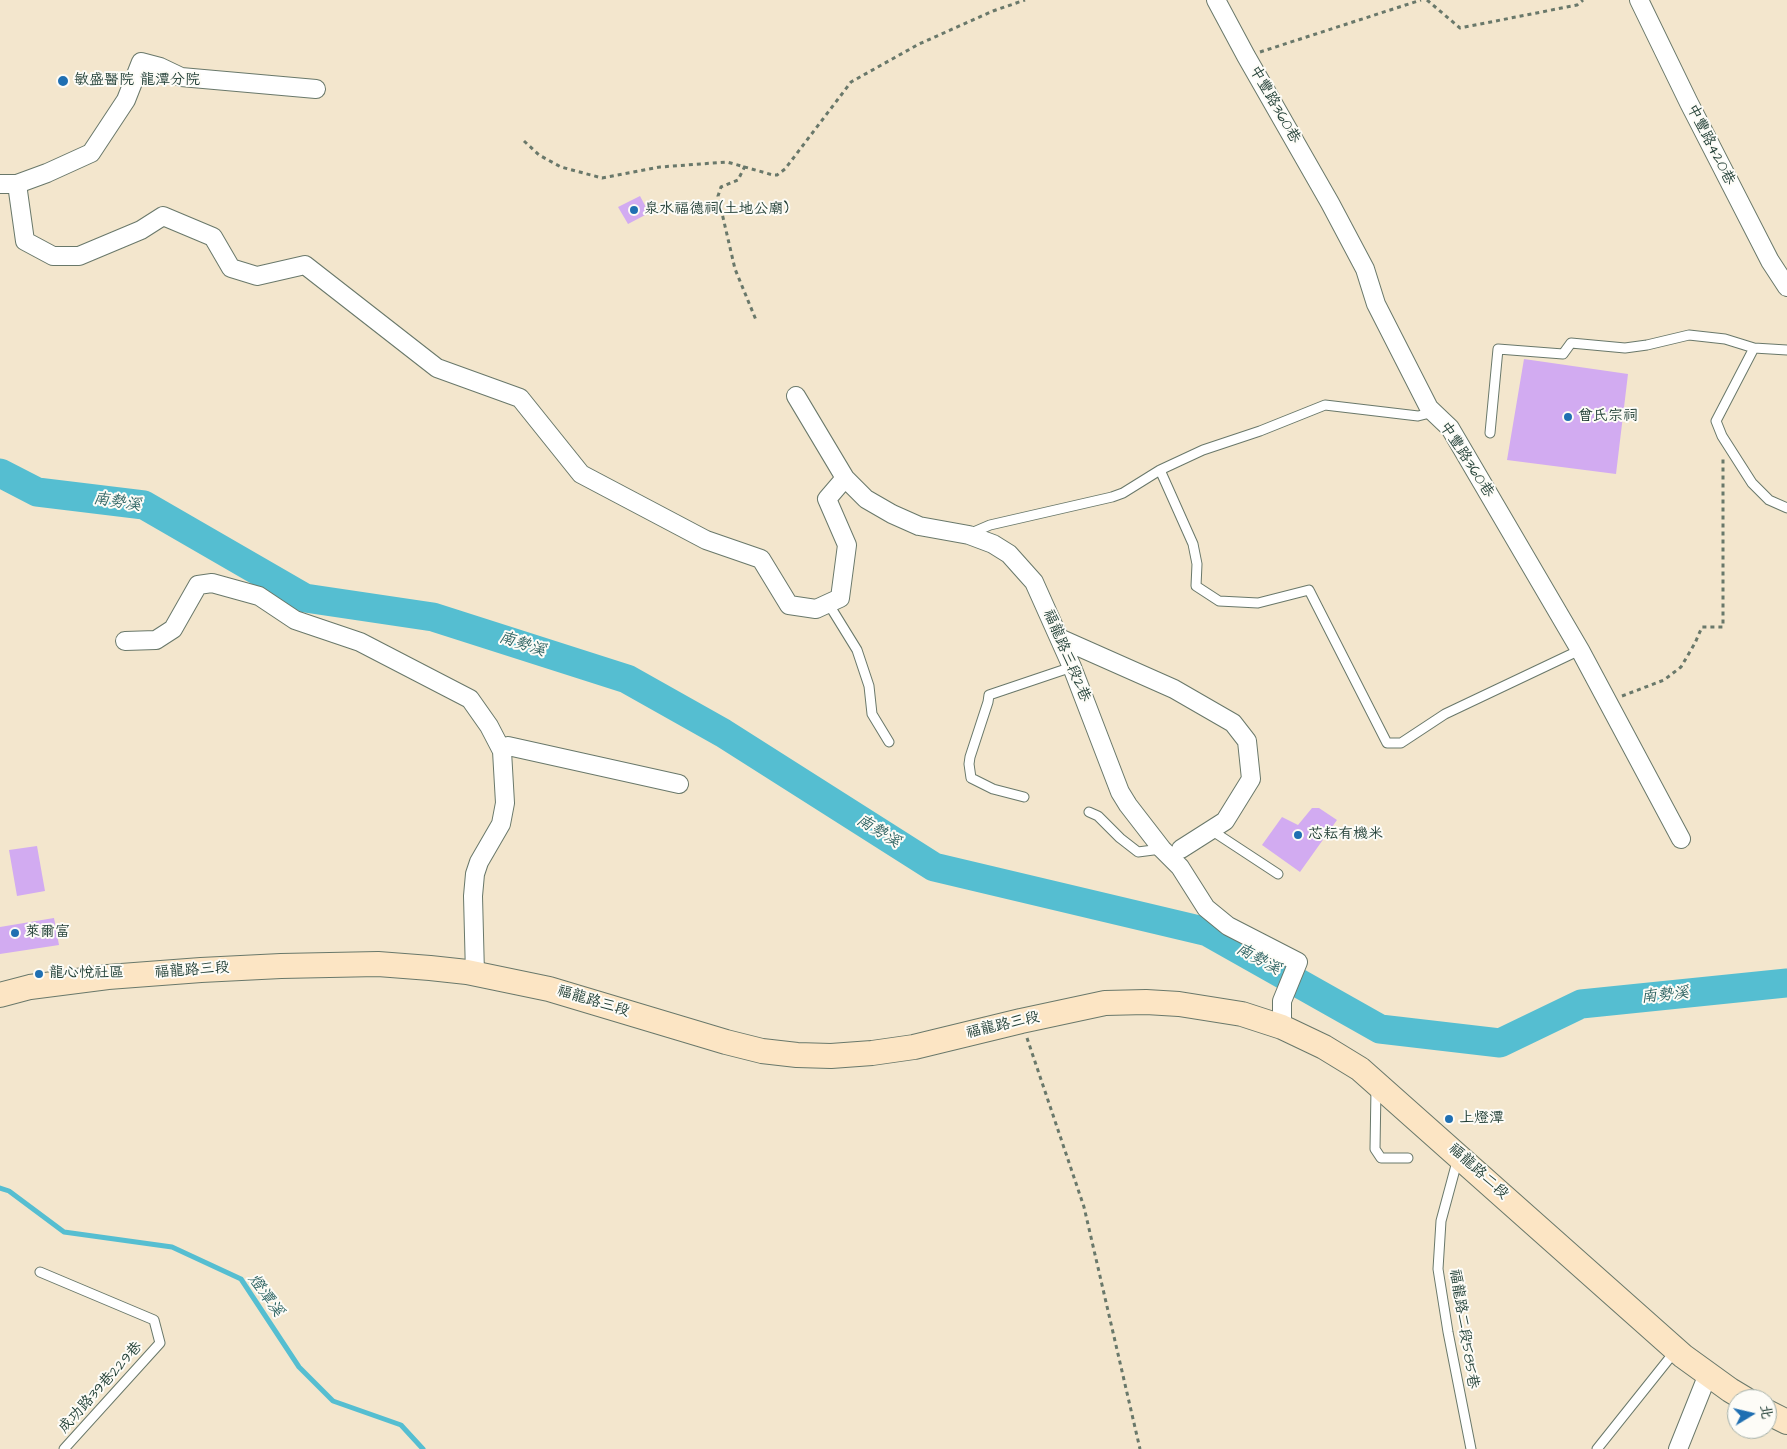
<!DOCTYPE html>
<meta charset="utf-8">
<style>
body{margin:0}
#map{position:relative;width:1787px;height:1449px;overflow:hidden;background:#f3e6cd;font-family:"Architects Daughter","LXGW WenKai TC",sans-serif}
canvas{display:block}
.north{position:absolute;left:1727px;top:1389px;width:50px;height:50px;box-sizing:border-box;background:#fdfcf7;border:1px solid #a4b0a9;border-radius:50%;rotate:81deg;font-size:14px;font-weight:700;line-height:20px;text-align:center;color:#1f3d34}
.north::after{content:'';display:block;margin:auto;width:18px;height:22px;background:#1f6fb2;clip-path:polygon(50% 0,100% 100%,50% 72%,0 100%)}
</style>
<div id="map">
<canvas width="1787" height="1449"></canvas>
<div class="north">北</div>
</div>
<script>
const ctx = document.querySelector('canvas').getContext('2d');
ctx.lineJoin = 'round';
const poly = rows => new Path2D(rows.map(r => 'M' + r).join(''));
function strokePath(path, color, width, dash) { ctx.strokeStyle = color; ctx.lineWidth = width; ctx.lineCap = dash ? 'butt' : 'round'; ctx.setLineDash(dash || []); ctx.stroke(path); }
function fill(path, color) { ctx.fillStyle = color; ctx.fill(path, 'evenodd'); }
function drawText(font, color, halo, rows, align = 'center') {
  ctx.font = font + ' "Architects Daughter","LXGW WenKai TC",sans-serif'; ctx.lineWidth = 4; ctx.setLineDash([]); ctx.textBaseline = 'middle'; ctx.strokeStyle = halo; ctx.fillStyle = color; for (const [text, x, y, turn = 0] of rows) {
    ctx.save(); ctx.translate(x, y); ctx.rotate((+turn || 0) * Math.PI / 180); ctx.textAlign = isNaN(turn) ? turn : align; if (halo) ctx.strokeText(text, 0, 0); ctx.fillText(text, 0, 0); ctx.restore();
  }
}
strokePath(poly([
 [0,1188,9,1191,64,1232,172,1247,241,1279,299,1367,333,1401,401,1425,423,1449]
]), '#55bed1', 5);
strokePath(poly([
 [0,473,37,492,144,505,305,598,433,617,627,679,723,733,934,867,1208,932,1380,1029,1500,1043,1581,1004,1787,983]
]), '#55bed1', 29);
fill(poly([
 [640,196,649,213,628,224,618,207],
 [1524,359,1628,374,1616,474,1507,460],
 [1312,808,1319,808,1337,820,1300,872,1262,845,1282,817,1298,825],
 [37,846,45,891,17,896,9,850],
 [54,918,59,945,0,954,0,927]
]), '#d2abf1');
const lane = poly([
 [1787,350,1754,348,1716,421,1722,436,1752,483,1769,500,1787,508],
 [1490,433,1498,349,1563,354,1571,343,1625,348,1647,345,1689,335,1725,339,1754,348],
 [1160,470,1193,544,1197,564,1196,586,1219,601,1258,603,1309,590,1387,743,1401,743,1445,714,1580,650],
 [969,534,990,525,1112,497,1123,493,1160,470,1203,450,1260,431,1325,405,1418,416,1426,414,1429,408],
 [828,603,857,650,869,686,872,714,889,742],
 [1024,797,993,789,971,778,969,764,970,757,988,702,989,695,1072,667],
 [1089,812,1098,816,1120,838,1138,852,1161,849],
 [1211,830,1278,874],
 [1376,1089,1375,1149,1381,1158,1408,1158],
 [1458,1158,1441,1221,1438,1269,1448,1332,1471,1449],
 [40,1272,154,1320,160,1343,64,1449],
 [1597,1449,1676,1350]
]);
const street = poly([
 [1216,0,1246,56,1330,203,1365,269,1376,304,1429,408,1450,428,1580,650,1681,839],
 [1639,0,1689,103,1770,261,1787,287],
 [0,184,17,184,47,173,91,153,126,100,141,62,160,67,181,77,316,89],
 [17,184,25,241,53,256,79,256,141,230,163,216,213,237,231,268,257,276,305,265,437,368,520,398,581,474,706,540,761,559,789,605,816,609,840,598,847,545,827,499,845,478],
 [796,396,845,478,866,499,892,514,919,526,969,535,993,544,1009,554,1034,582,1072,667,1120,792,1128,805,1162,849,1180,867,1206,908,1228,926,1298,962,1282,1001,1282,1027],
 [1059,638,1174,689,1233,723,1247,741,1251,779,1225,821,1181,849],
 [125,641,156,640,173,629,198,585,212,583,259,596,295,620,360,642,470,699,489,726,502,751],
 [475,974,473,896,475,874,479,862,501,824,505,803,502,751,508,746,679,784],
 [1678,1449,1708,1374]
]);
const secondary = poly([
 [0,995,30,987,108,977,201,970,281,966,378,964,430,968,467,972,549,989,726,1042,762,1051,797,1055,831,1056,872,1053,914,1047,1021,1021,1105,1003,1146,1002,1179,1004,1242,1014,1282,1027,1324,1047,1360,1069,1683,1356,1730,1390,1745,1399],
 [1767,1412,1787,1422]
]);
strokePath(lane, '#69786a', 11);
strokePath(street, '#69786a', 20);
strokePath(secondary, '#69786a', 26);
strokePath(poly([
 [1427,0,1460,28,1577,5,1583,0],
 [1260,52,1421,0],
 [524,141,539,155,561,167,602,178,660,167,727,162,773,175,777,175,785,169,851,82,919,44,993,11,1025,0],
 [745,166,738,180,721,187,718,196,735,269,756,320],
 [1622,696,1664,680,1681,667,1695,643,1702,627,1723,627,1723,458],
 [1027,1038,1084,1207,1140,1449]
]), '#69786a', 3, [4, 4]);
strokePath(lane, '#fff', 9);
strokePath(street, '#fff', 18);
strokePath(secondary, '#fce5c4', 24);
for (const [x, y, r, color] of [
 [63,81,6,"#1f6fb2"],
 [634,210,5,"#1f6fb2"],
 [1568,417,5,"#1f6fb2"],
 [1298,835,5,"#1f6fb2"],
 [15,933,5,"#1f6fb2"],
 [39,974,5,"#1f6fb2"],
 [1449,1119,5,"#1f6fb2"]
]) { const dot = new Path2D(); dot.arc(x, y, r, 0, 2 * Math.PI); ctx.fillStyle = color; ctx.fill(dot); strokePath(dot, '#fdfcf7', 2); }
drawText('15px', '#1f3d34', '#fdfcf7', [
 ["敏盛醫院 龍潭分院",74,81],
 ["泉水福德祠(土地公廟)",644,210],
 ["曾氏宗祠",1578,417],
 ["芯耘有機米",1308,835],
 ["萊爾富",25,933],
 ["龍心悅社區",49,974],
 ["上燈潭",1459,1119]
], 'left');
drawText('15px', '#1f3d34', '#fdfcf7', [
 ["中豐路360巷",1274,105,60],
 ["中豐路420巷",1710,145,63],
 ["中豐路360巷",1466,460,57],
 ["福龍路三段2巷",1066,656,67],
 ["福龍路三段",192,971,-4],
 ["福龍路三段",593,1002,17],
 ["福龍路三段",1003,1026,-13],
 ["福龍路二段",1478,1172,42],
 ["福龍路二段585巷",1463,1329,81],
 ["成功路39巷229巷",101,1388,-48]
]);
drawText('italic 16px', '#2f6463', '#fdfcf7', [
 ["南勢溪",117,503,9],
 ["南勢溪",522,645,18],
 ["南勢溪",878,832,32],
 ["南勢溪",1258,960,29],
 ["南勢溪",1665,996,-6],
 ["燈潭溪",265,1296,54]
]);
</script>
